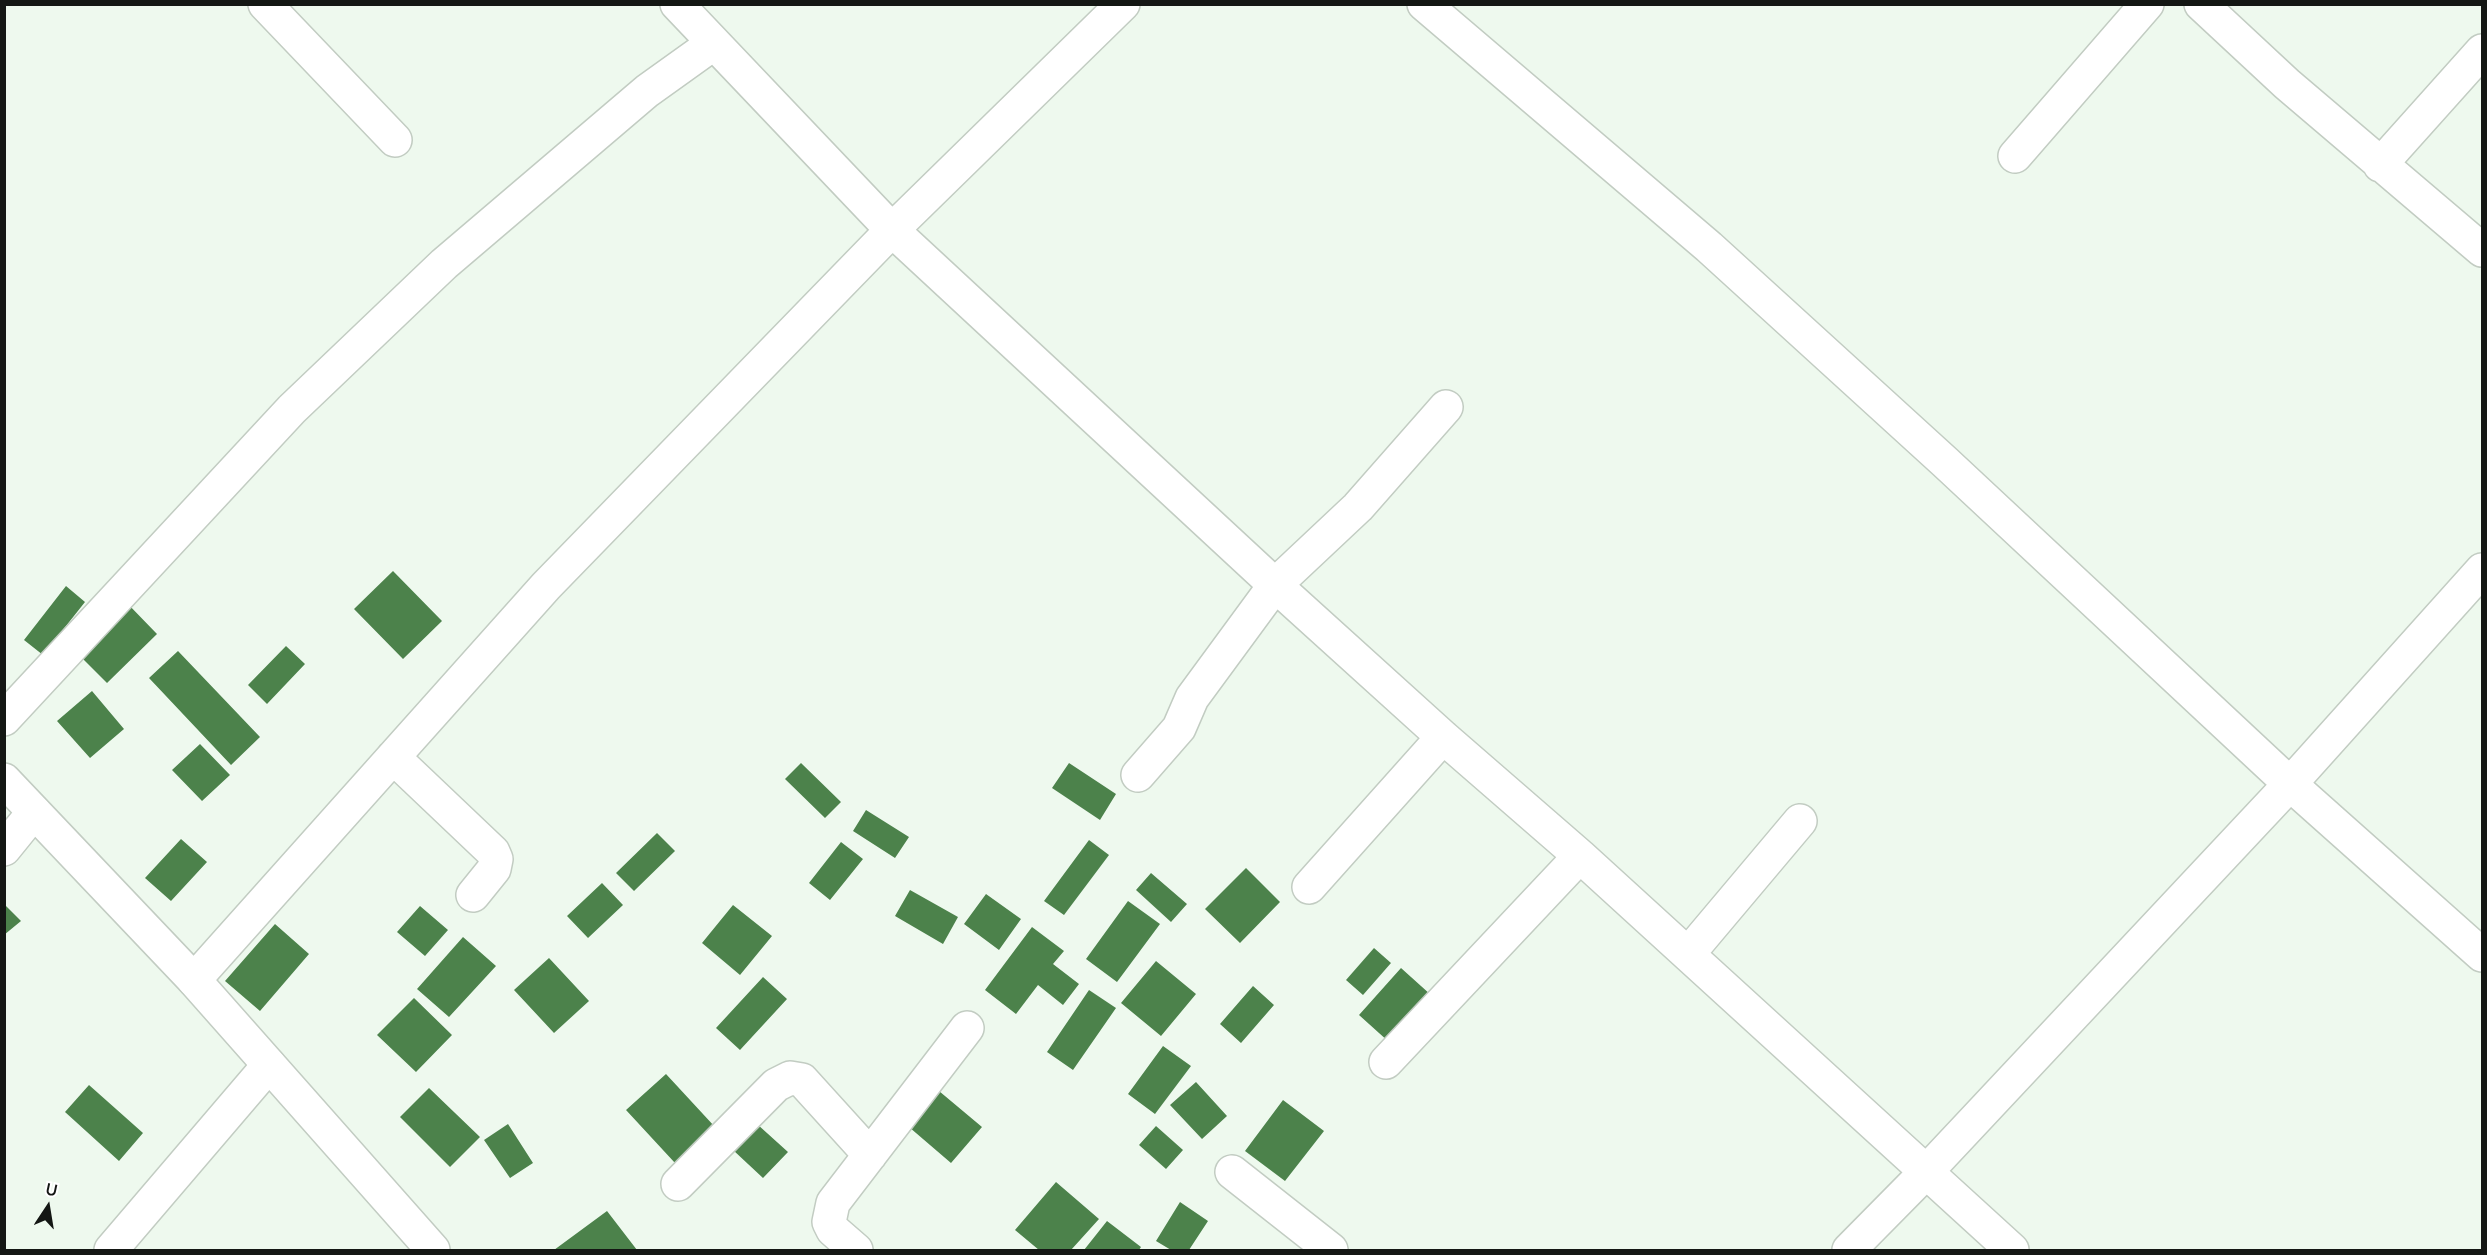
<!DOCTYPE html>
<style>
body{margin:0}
#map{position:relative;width:2487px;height:1255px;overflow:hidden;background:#eef9ee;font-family:Manrope,sans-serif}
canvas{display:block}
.frame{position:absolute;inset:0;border:6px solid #141714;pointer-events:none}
.north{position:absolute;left:18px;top:1177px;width:60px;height:60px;-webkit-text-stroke:4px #fff;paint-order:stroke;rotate:12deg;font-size:16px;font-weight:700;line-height:24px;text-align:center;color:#141714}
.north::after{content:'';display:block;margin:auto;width:21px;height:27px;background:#141714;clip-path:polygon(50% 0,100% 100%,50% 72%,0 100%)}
</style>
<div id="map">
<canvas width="2487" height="1255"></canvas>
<div class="frame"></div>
<div class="north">U</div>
</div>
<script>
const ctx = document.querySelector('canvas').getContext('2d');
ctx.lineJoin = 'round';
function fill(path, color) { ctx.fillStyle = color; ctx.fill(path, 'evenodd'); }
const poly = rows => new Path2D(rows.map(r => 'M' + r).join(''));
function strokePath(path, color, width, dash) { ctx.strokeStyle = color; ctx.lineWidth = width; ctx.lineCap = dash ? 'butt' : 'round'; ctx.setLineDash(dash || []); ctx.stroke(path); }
fill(poly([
 [393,571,442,621,403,659,354,609],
 [66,586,85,602,43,655,24,640],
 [125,601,157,634,107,683,75,651],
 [286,646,305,664,267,704,248,685],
 [178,651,260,737,231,765,149,678],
 [92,691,124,729,90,758,57,721],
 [200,744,230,775,202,801,172,770],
 [801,763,841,802,825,818,785,779],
 [1069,763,1116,794,1100,820,1052,788],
 [866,810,909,837,895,858,853,831],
 [657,833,675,851,634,891,616,873],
 [181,839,207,862,171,901,145,878],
 [1089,840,1109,855,1064,915,1044,901],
 [841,842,863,859,830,900,809,883],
 [1246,868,1280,902,1240,943,1205,909],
 [1151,873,1187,904,1171,922,1136,890],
 [602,883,623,905,588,938,567,916],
 [910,890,958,917,943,944,895,916],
 [986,894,1021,919,999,950,964,924],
 [1128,901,1160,924,1117,982,1086,959],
 [4,904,21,921,4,935],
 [733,905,772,936,740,975,702,943],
 [420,906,448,930,425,956,397,932],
 [275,924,309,954,260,1011,225,981],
 [1032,927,1064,951,1053,964,1079,984,1063,1005,1038,985,1016,1014,985,990],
 [463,937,496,966,449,1017,417,989],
 [1374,948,1391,963,1363,995,1346,980],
 [549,958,589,1001,554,1033,514,990],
 [1156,961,1196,994,1161,1036,1121,1003],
 [1401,968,1431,995,1389,1042,1359,1015],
 [763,977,787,999,740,1050,716,1028],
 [1253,986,1274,1005,1241,1043,1220,1024],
 [1089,990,1116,1008,1073,1070,1047,1052],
 [414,998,452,1035,416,1072,377,1035],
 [1163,1046,1191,1066,1155,1114,1128,1094],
 [666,1074,715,1127,675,1163,626,1110],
 [1196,1082,1227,1116,1202,1139,1170,1105],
 [89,1085,143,1133,119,1161,65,1112],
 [429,1088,480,1137,450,1167,400,1117],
 [939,1091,982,1127,951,1163,909,1127],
 [1283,1100,1324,1131,1285,1181,1245,1151],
 [508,1124,533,1163,510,1178,484,1140],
 [757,1124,788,1152,763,1178,733,1150],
 [1156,1126,1183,1150,1166,1169,1139,1145],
 [1056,1182,1099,1219,1071,1250,1039,1250,1015,1230],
 [1180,1202,1208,1221,1189,1250,1171,1250,1156,1241],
 [607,1211,637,1250,554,1250],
 [1107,1221,1141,1247,1139,1250,1084,1250]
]), '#4c824b');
const minor = poly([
 [265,4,395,140],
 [677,4,892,230,1275,585,1443,737,1580,856,2012,1250],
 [1424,4,1709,247,1945,462,2290,784,2482,955],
 [2201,4,2287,84,2482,250],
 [2015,156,2147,4],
 [2380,165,2482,51],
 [4,719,292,409,444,264,647,91,714,43],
 [393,757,493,852,496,859,494,869,473,895],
 [1138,775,1179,728,1192,698,1275,585,1358,507,1446,407],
 [4,849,34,812],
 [1309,887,1443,737],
 [1688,954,1800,821],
 [194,980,546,586,892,230,1123,4],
 [1386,1062,1580,856],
 [1232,1172,1331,1250],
 [678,1184,776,1085,790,1078,802,1080,870,1155],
 [111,1250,269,1065],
 [856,1250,833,1230,829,1222,833,1203,967,1028],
 [1849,1250,1927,1171,2290,784,2482,570]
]);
const tertiary = poly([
 [4,780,194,980,433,1250]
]);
strokePath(minor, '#c2ccc2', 36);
strokePath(tertiary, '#c2ccc2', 36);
strokePath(minor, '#fff', 33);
strokePath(tertiary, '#fff', 33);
</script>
